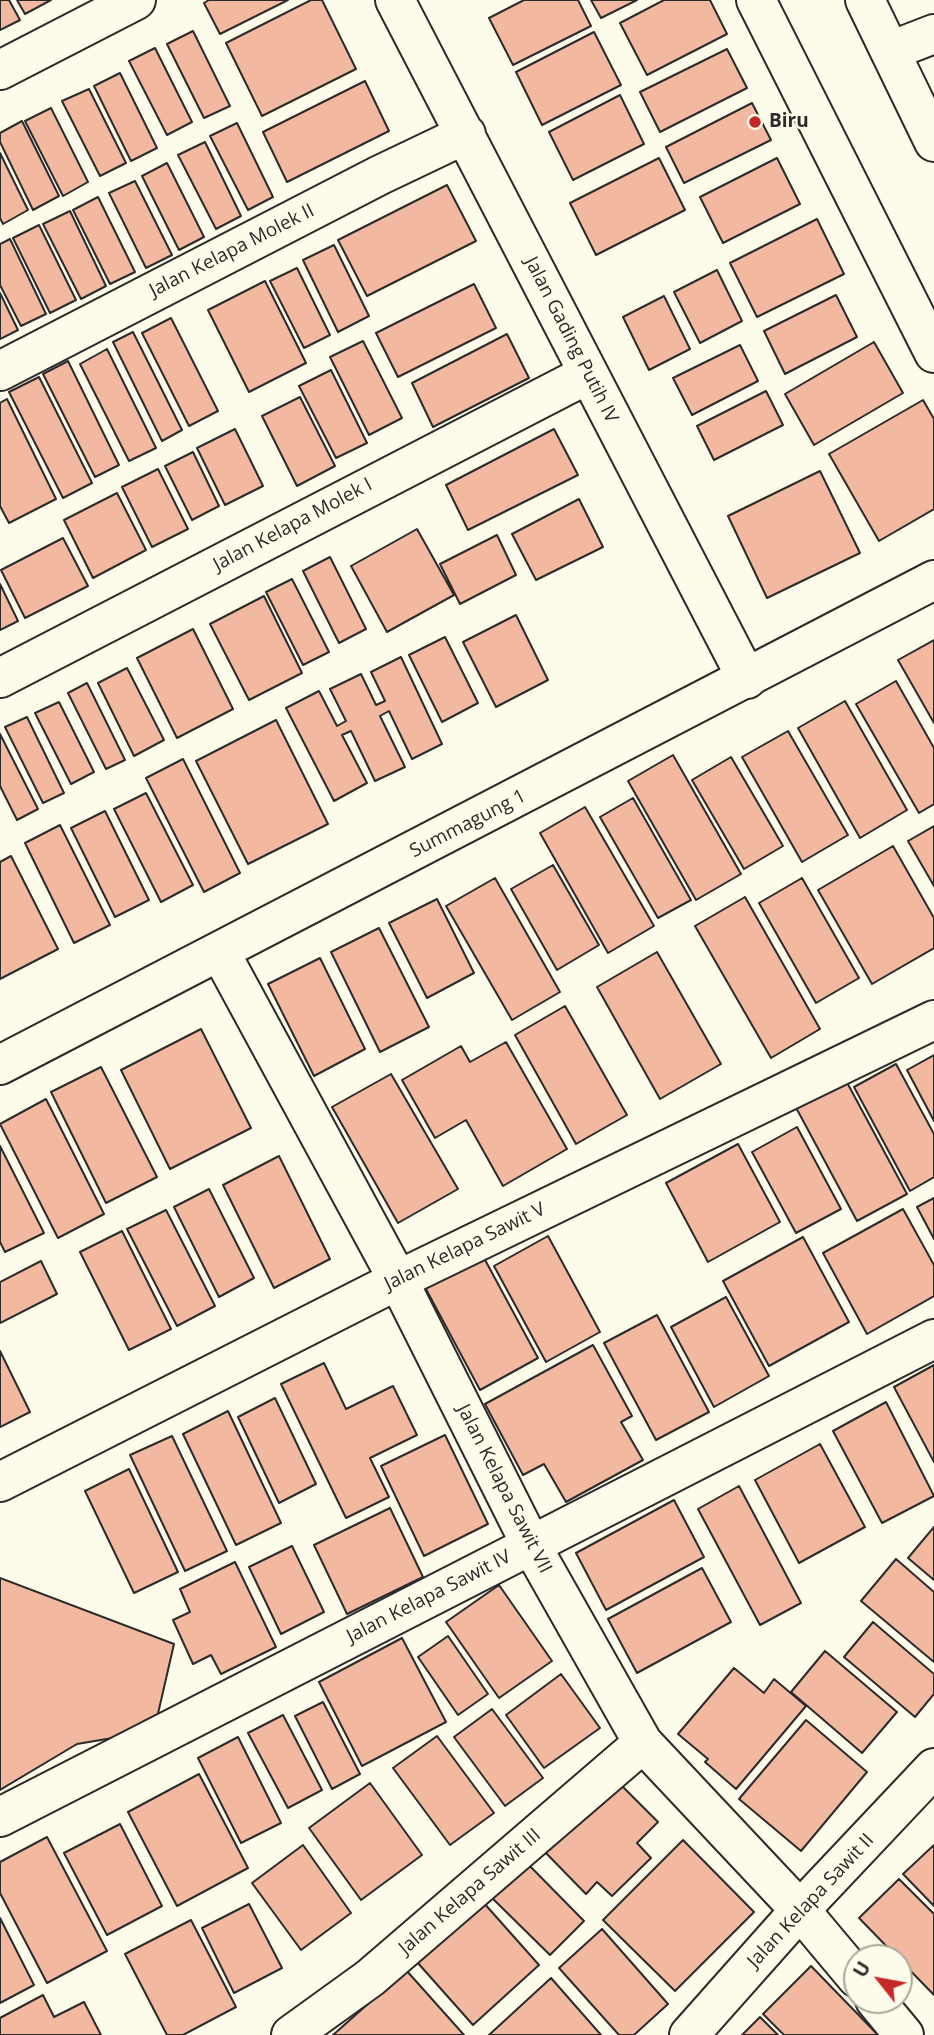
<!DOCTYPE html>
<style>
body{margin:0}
#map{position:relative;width:934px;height:2035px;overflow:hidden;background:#fdfbea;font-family:"Open Sans",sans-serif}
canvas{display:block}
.north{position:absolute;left:843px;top:1944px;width:70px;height:70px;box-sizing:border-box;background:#fdfbea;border:2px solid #a9a89e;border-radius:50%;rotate:301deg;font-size:19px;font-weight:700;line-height:28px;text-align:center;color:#2b2b2b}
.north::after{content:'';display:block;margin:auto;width:24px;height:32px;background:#c62828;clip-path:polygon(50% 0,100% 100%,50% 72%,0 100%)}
</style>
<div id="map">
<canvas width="934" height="2035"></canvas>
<div class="north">U</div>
</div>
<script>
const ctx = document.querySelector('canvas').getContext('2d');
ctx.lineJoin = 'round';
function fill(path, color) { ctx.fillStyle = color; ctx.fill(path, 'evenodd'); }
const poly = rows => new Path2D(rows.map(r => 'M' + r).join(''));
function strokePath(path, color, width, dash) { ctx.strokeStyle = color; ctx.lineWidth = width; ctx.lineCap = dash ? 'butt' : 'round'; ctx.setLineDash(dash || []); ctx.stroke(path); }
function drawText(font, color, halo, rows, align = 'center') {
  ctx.font = font + ' "Open Sans",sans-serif'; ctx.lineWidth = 5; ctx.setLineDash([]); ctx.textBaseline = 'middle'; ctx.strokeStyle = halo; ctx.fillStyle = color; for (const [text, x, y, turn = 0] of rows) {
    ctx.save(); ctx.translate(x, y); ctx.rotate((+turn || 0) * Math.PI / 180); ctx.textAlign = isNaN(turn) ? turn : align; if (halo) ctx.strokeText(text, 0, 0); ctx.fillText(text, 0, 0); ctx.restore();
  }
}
const building = poly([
 [0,0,9,0,20,20,0,30,0,0],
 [17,0,51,0,25,14,17,0],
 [209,0,288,0,220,34,204,3,209,0],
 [311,0,322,0,356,69,262,116,226,43,311,0],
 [524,0,578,0,591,26,513,65,489,18,524,0],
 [591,0,637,0,601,18,591,0],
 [664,0,710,0,727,34,647,75,620,23,664,0],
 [193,31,230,106,204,118,167,44,193,31],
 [594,32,621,85,542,125,516,72,594,32],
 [155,48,192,122,167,135,129,61,155,48],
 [727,49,747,88,660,132,640,92,727,49],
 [120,73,157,148,131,161,94,86,120,73],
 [365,81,389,131,287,182,263,132,365,81],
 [89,89,126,163,100,176,62,101,89,89],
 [620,95,644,144,573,180,549,132,620,95],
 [752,103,771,140,684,183,666,147,752,103],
 [51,108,88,182,63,196,25,121,51,108],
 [22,121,59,196,33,210,0,142,0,133,22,121],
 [237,123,273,197,248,210,210,136,237,123],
 [205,142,241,216,216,229,178,155,205,142],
 [0,153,28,210,3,224,0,218,0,153],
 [659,158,685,210,596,255,570,203,659,158],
 [777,158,800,204,723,243,700,197,777,158],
 [167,163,204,237,179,250,142,176,167,163],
 [135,181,172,255,146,268,109,193,135,181],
 [447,185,476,241,367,296,338,240,447,185],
 [98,197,135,272,110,284,73,210,98,197],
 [70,211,106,286,81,299,43,224,70,211],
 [817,219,844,274,757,317,730,263,817,219],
 [39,225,76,300,50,313,13,238,39,225],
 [10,239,46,314,21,326,0,285,0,244,10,239],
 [334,245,369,316,338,332,303,260,334,245],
 [297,268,330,335,304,348,270,281,297,268],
 [717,270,742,321,700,343,674,292,717,270],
 [265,281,306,363,249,392,208,310,265,281],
 [474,284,496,328,398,377,376,333,474,284],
 [0,293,18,330,0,339,0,293],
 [836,295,857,337,785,374,764,331,836,295],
 [664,296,690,349,649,370,623,317,664,296],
 [171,318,218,411,189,426,142,333,171,318],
 [133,332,182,430,162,441,113,342,133,332],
 [507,334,529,378,433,427,412,383,507,334],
 [363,341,402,418,369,435,330,357,363,341],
 [874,342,903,393,814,445,785,394,874,342],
 [740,345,758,381,692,415,673,378,740,345],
 [107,349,156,448,129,461,80,364,107,349],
 [68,361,119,465,95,477,43,374,68,361],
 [331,370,367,443,336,458,299,386,331,370],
 [39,377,92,483,63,498,9,392,39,377],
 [766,391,783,425,714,460,697,426,766,391],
 [300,397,335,466,297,486,262,416,300,397],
 [7,399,56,499,9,523,0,506,0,403,7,399],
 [923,400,934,419,934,509,879,541,829,454,923,400],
 [235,429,263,486,225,505,197,448,235,429],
 [554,429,578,475,468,530,446,485,554,429],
 [193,452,219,506,192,520,165,466,193,452],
 [158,469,188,529,152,547,122,487,158,469],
 [820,471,860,553,767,598,728,516,820,471],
 [117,493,146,550,93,578,64,520,117,493],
 [579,499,603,547,536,580,512,534,579,499],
 [417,529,454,595,387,632,351,566,417,529],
 [497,535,516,575,460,604,440,564,497,535],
 [63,538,88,586,25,618,1,570,63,538],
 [330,557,366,629,339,643,303,571,330,557],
 [292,579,329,652,303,665,266,592,292,579],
 [0,584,18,621,0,630,0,584],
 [264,596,302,673,249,700,210,624,264,596],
 [516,615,548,680,496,707,463,642,516,615],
 [193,629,233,709,177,738,137,658,193,629],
 [445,637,478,703,442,722,409,655,445,637],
 [934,640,934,723,898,660,934,640],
 [401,657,442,744,412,759,389,711,380,716,405,767,375,781,351,731,342,735,367,783,334,801,286,708,319,691,337,726,346,721,330,689,361,674,376,705,385,701,371,672,401,657],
 [127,668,164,740,134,756,98,683,127,668],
 [896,681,934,748,934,804,919,813,856,704,896,681],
 [87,683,125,760,106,769,68,693,87,683],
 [845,701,907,810,860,838,798,728,845,701],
 [59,702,94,772,71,784,35,713,59,702],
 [27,717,64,793,43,803,5,727,27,717],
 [276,720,328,824,248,864,196,761,276,720],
 [788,731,848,835,802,862,742,757,788,731],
 [0,734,38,809,17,820,0,786,0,734],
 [673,755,741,874,696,900,628,781,673,755],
 [731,757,783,846,744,869,692,780,731,757],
 [183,759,240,873,204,892,146,778,183,759],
 [146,793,193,885,161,902,114,809,146,793],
 [633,798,691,900,658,918,600,817,633,798],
 [585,807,654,926,608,953,540,833,585,807],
 [105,811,149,900,115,917,71,828,105,811],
 [60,825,110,925,74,943,25,843,60,825],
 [934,826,934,886,908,841,934,826],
 [893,846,934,918,934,948,872,984,818,890,893,846],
 [11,856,58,949,0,979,0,862,11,856],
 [553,865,599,945,557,970,511,889,553,865],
 [495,878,560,992,512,1020,446,906,495,878],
 [802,878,859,978,816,1003,759,903,802,878],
 [745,897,820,1029,771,1058,695,926,745,897],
 [437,899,474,973,427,998,389,923,437,899],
 [379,928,429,1027,380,1052,331,952,379,928],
 [657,952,721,1064,660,1099,597,987,657,952],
 [320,958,365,1049,314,1076,268,984,320,958],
 [565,1006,627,1115,576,1144,515,1035,565,1006],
 [201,1029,251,1128,170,1169,121,1070,201,1029],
 [506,1042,567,1149,503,1186,466,1120,435,1138,402,1080,461,1046,470,1062,506,1042],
 [934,1055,934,1121,907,1070,934,1055],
 [896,1064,934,1134,934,1177,910,1191,854,1087,896,1064],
 [101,1067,157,1177,106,1203,51,1092,101,1067],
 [391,1074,458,1189,398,1223,332,1107,391,1074],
 [843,1075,907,1194,857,1221,793,1102,843,1075],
 [46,1099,104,1214,58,1238,0,1124,46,1099],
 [797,1127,841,1209,796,1233,752,1152,797,1127],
 [738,1144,780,1222,708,1262,666,1183,738,1144],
 [0,1146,44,1233,5,1252,0,1242,0,1146],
 [279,1156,330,1259,274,1288,223,1185,279,1156],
 [209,1189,254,1278,219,1297,174,1207,209,1189],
 [934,1198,934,1239,917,1207,934,1198],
 [903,1209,934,1265,934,1296,867,1334,823,1253,903,1209],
 [166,1210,215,1306,177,1326,127,1229,166,1210],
 [122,1231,171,1329,129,1350,80,1252,122,1231],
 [548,1236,600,1332,546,1362,494,1266,548,1236],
 [803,1237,849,1322,769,1366,723,1281,803,1237],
 [477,1245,538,1358,480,1390,419,1276,477,1245],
 [41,1261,57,1294,0,1323,0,1282,41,1261],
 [726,1297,769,1376,714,1407,671,1327,726,1297],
 [657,1315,709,1412,656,1440,604,1343,657,1315],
 [593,1345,632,1416,621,1422,643,1460,566,1502,544,1464,523,1475,485,1404,593,1345],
 [0,1351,30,1412,0,1427,0,1351],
 [324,1363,346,1409,393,1386,417,1435,370,1458,389,1497,346,1518,281,1384,324,1363],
 [934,1365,934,1462,894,1387,934,1365],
 [275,1398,316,1484,279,1503,238,1417,275,1398],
 [886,1402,934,1496,882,1523,833,1431,886,1402],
 [228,1411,281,1523,236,1545,183,1434,228,1411],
 [445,1435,488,1524,424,1556,381,1466,445,1435],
 [172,1436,227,1551,185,1571,130,1455,172,1436],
 [820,1444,865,1527,799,1563,755,1480,820,1444],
 [129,1469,178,1572,134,1593,85,1491,129,1469],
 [739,1486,801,1603,760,1625,698,1509,739,1486],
 [674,1500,704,1557,606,1610,576,1553,674,1500],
 [390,1508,423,1577,347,1614,314,1545,390,1508],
 [934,1527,934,1580,908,1558,934,1527],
 [292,1546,324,1612,281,1634,249,1567,292,1546],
 [896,1559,934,1592,934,1662,861,1601,896,1559],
 [235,1562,276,1647,221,1674,211,1655,193,1664,173,1620,190,1612,180,1589,235,1562],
 [702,1568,731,1622,637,1673,608,1619,702,1568],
 [0,1578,174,1644,154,1731,77,1744,0,1790,0,1578],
 [499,1585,552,1661,499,1698,446,1622,499,1585],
 [873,1622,934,1674,934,1694,915,1717,844,1657,873,1622],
 [448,1636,488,1694,458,1715,418,1657,448,1636],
 [402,1638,446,1722,362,1766,319,1682,402,1638],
 [825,1651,897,1712,862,1753,791,1692,825,1651],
 [734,1668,764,1693,774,1679,806,1706,736,1789,705,1762,708,1759,678,1734,734,1668],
 [561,1674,600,1728,544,1768,506,1715,561,1674],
 [323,1702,360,1774,332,1789,295,1716,323,1702],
 [492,1709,543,1778,505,1806,454,1737,492,1709],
 [283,1715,322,1790,288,1808,248,1733,283,1715],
 [806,1720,867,1772,801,1851,739,1799,806,1720],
 [437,1736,494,1813,450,1845,393,1768,437,1736],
 [238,1737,281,1823,241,1843,198,1758,238,1737],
 [199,1774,248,1868,177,1906,128,1812,199,1774],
 [615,1779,658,1822,637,1843,651,1858,612,1896,597,1882,586,1894,543,1850,615,1779],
 [370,1783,422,1855,361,1900,309,1828,370,1783],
 [120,1824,162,1906,107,1935,64,1853,120,1824],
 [47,1837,107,1951,47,1983,0,1893,0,1862,47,1837],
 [683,1840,754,1912,675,1991,603,1920,683,1840],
 [303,1845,351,1913,301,1950,252,1883,303,1845],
 [934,1845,934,1906,903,1874,934,1845],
 [521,1857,584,1921,550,1955,486,1892,521,1857],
 [899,1879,934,1914,934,1995,859,1918,899,1879],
 [483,1902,539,1965,473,2025,417,1962,483,1902],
 [249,1904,282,1968,234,1993,202,1928,249,1904],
 [0,1918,34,1985,0,2003,0,1918],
 [191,1920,236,2007,183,2035,167,2035,125,1954,191,1920],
 [602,1929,668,2004,634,2035,619,2035,559,1968,602,1929],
 [811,1966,878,2035,784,2035,763,2014,811,1966],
 [406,1970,464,2035,333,2035,406,1970],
 [551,1978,601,2035,489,2035,551,1978],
 [43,1995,54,2017,84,2002,101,2035,0,2035,0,2018,43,1995],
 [760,2017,778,2035,742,2035,760,2017]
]);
fill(building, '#f2b8a0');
strokePath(building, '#2b2b2b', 2);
const minor = poly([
 [395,0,747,679],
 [890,51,934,34],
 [0,70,136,0],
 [0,371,380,175,466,134],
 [0,678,588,374],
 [220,952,398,1280,531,1545,643,1743,800,1910,857,1978],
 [0,1065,934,580],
 [0,1482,398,1280,934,1020],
 [0,1817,934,1339],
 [875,2000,904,2035],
 [291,2035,370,1978,643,1743],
 [689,2035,800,1910,934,1768]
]);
const tertiary = poly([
 [756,0,934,353],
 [865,0,934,142]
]);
strokePath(minor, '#2b2b2b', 42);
strokePath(tertiary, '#2b2b2b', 42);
strokePath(minor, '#fdfbea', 38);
strokePath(tertiary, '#fdfbea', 38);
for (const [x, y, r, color] of [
 [755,122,7,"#c62828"]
]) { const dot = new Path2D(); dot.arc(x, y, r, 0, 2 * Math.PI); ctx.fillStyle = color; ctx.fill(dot); strokePath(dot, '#fdfbea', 2.5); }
drawText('bold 19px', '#2b2b2b', '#fdfbea', [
 ["Biru",769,122]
], 'left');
drawText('19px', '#2b2b2b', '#fdfbea', [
 ["Jalan Kelapa Molek II",232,251,-27],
 ["Jalan Gading Putih IV",571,340,63],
 ["Jalan Kelapa Molek I",293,525,-28],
 ["Summagung 1",468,824,-27],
 ["Jalan Kelapa Sawit V",465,1247,-26],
 ["Jalan Kelapa Sawit VII",504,1489,63],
 ["Jalan Kelapa Sawit IV",429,1597,-27],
 ["Jalan Kelapa Sawit III",470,1892,-41],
 ["Jalan Kelapa Sawit II",811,1901,-47]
]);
</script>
